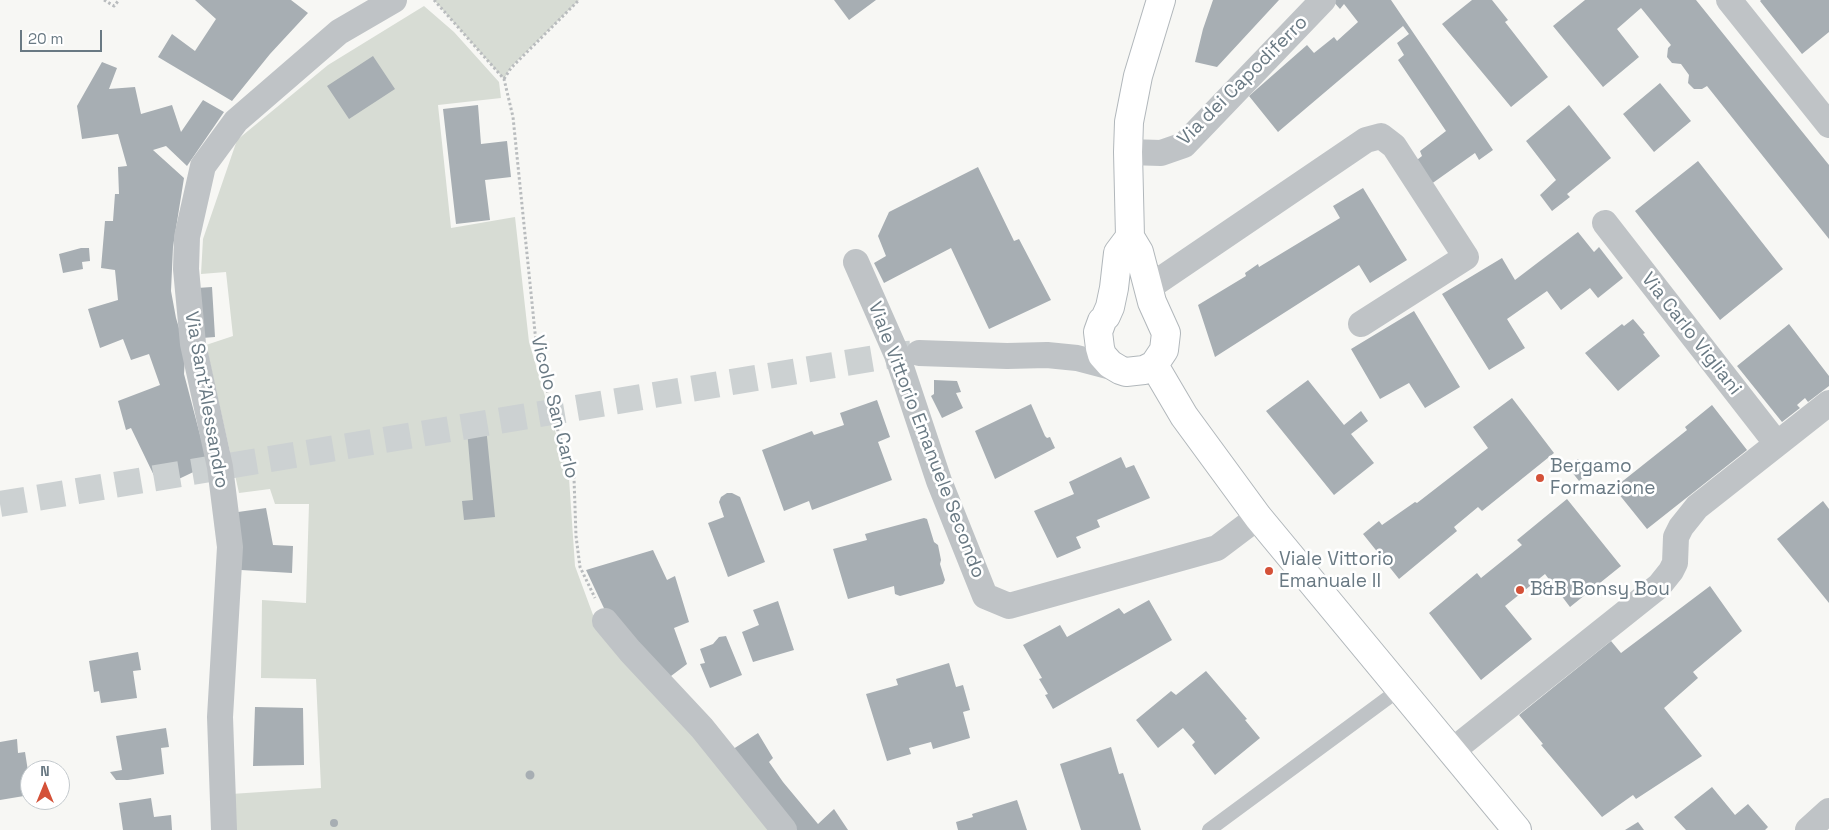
<!DOCTYPE html>
<style>
body{margin:0}
#map{position:relative;width:1829px;height:830px;overflow:hidden;background:#f7f7f4;font-family:"Space Grotesk",sans-serif}
canvas{display:block}
.north{position:absolute;left:20px;top:760px;width:50px;height:50px;box-sizing:border-box;background:#fff;border:1px solid #c3c9cd;border-radius:50%;rotate:0deg;font-size:14px;font-weight:700;line-height:20px;text-align:center;color:#697983}
.north::after{content:'';display:block;margin:auto;width:18px;height:22px;background:#d45138;clip-path:polygon(50% 0,100% 100%,50% 72%,0 100%)}
.scale{position:absolute;left:20px;top:30px;width:82px;height:22px;box-sizing:border-box;border:2px solid #697983;border-top:0;padding-left:6px;font-size:15px;line-height:18px;white-space:nowrap;color:#697983;-webkit-text-stroke:4px #fff;paint-order:stroke}
</style>
<div id="map">
<canvas width="1829" height="830"></canvas>
<div class="north">N</div>
<div class="scale">20 m</div>
</div>
<script>
const ctx = document.querySelector('canvas').getContext('2d');
ctx.lineJoin = 'round';
function fill(path, color) { ctx.fillStyle = color; ctx.fill(path, 'evenodd'); }
const poly = rows => new Path2D(rows.map(r => 'M' + r).join(''));
function strokePath(path, color, width, dash) { ctx.strokeStyle = color; ctx.lineWidth = width; ctx.lineCap = dash ? 'butt' : 'round'; ctx.setLineDash(dash || []); ctx.stroke(path); }
function drawText(font, color, halo, rows, align = 'center') {
  ctx.font = font + ' "Space Grotesk",sans-serif'; ctx.lineWidth = 5; ctx.setLineDash([]); ctx.textBaseline = 'middle'; ctx.strokeStyle = halo; ctx.fillStyle = color; for (const [text, x, y, turn = 0] of rows) {
    ctx.save(); ctx.translate(x, y); ctx.rotate((+turn || 0) * Math.PI / 180); ctx.textAlign = isNaN(turn) ? turn : align; if (halo) ctx.strokeText(text, 0, 0); ctx.fillText(text, 0, 0); ctx.restore();
  }
}
fill(poly([
 [434,0,579,0,511,67,504,79],
 [424,6,454,32,499,82,501,98,438,105,451,228,515,217,529,342,569,478,575,566,596,623,778,830,233,830,231,794,321,788,316,679,261,678,262,600,306,603,309,504,275,504,270,489,239,493,206,345,233,336,226,272,201,274,203,239,237,140,328,65]
]), '#d7dcd4');
fill(poly([
 [195,0,291,0,308,13,270,54,232,101,158,57,172,34,195,51,216,19],
 [834,0,876,0,849,20],
 [1213,0,1279,0,1217,67,1195,62,1203,29],
 [1332,0,1391,0,1493,150,1479,160,1475,153,1427,187,1413,163,1422,156,1420,151,1446,131,1398,60,1404,55,1397,43,1409,34,1403,26,1278,132,1249,96,1307,45,1314,53,1334,37,1337,41,1358,22,1344,4,1340,9],
 [1472,0,1492,0,1508,20,1505,22,1548,77,1511,107,1442,24],
 [1585,0,1696,0,1829,165,1829,239,1707,86,1702,89,1694,89,1688,83,1689,75,1681,64,1672,63,1667,57,1668,48,1671,45,1641,8,1617,29,1639,57,1603,87,1553,26],
 [1761,0,1829,0,1829,32,1802,54,1760,1],
 [373,56,395,89,349,119,327,86],
 [102,62,117,68,109,89,135,87,141,114,172,105,181,132,203,100,224,112,187,166,166,146,153,150,184,178,173,247,171,291,176,318,182,338,185,357,184,374,208,465,160,488,131,428,126,430,118,401,160,385,149,354,131,360,123,339,100,348,88,309,118,300,115,270,101,268,105,221,113,221,115,194,119,194,118,167,127,166,118,134,82,139,77,106],
 [1660,83,1691,121,1654,152,1623,114],
 [478,105,481,144,507,141,511,177,485,180,490,220,456,224,443,109],
 [1569,105,1611,158,1567,194,1570,197,1552,211,1540,195,1556,180,1526,141],
 [1698,161,1783,269,1720,320,1635,211],
 [978,167,1014,241,1019,239,1051,300,989,329,951,248,884,283,874,263,886,256,878,236,889,212],
 [1363,188,1407,260,1370,283,1359,265,1215,357,1198,305,1246,276,1245,273,1258,264,1259,267,1340,218,1333,206],
 [1578,232,1594,252,1599,247,1623,278,1598,298,1590,288,1561,310,1547,291,1507,319,1525,348,1489,370,1442,294,1502,258,1515,280],
 [81,248,89,248,90,261,82,262,83,269,63,273,59,254],
 [212,287,215,337,202,338,197,288],
 [1414,311,1460,387,1425,408,1409,383,1380,399,1351,349],
 [1633,319,1645,333,1643,334,1660,356,1618,391,1585,353,1622,324,1624,326],
 [1789,324,1829,376,1829,386,1808,402,1805,398,1797,405,1800,408,1782,422,1737,366],
 [934,380,957,381,961,392,956,393,963,408,942,418,931,396,934,394],
 [1308,380,1344,425,1361,411,1368,421,1351,434,1374,463,1334,495,1266,411],
 [1512,398,1554,453,1482,511,1478,507,1454,527,1457,531,1399,579,1363,534,1379,521,1382,525,1415,502,1417,503,1488,448,1473,427],
 [877,400,890,437,878,442,892,480,812,510,809,501,784,511,762,450,812,431,814,435,844,425,840,413],
 [1031,404,1045,436,1047,438,1050,437,1055,448,995,479,975,431],
 [1712,405,1747,450,1647,529,1614,488,1687,430,1685,427],
 [485,417,495,517,464,520,462,501,473,500,466,418],
 [1121,457,1126,468,1134,465,1150,498,1097,520,1100,527,1076,537,1081,548,1057,558,1034,511,1074,494,1069,482],
 [1578,459,1589,473,1579,481,1568,467],
 [727,493,732,493,740,497,765,562,728,577,708,523,724,517,719,502,721,497],
 [1567,499,1621,566,1570,607,1545,574,1505,606,1532,639,1481,680,1429,613,1477,573,1481,578,1522,545,1517,540],
 [1823,501,1829,509,1829,603,1777,539],
 [266,508,273,545,293,546,292,573,241,570,238,512],
 [924,518,927,519,934,542,938,545,941,560,940,564,945,580,943,584,900,596,895,594,894,586,848,599,833,549,867,540,865,534],
 [653,550,667,580,675,576,689,622,674,628,687,664,663,682,610,621,586,570],
 [1710,586,1742,631,1693,672,1698,678,1664,708,1702,756,1636,799,1633,795,1602,817,1541,745,1543,744,1519,715,1611,641,1621,653],
 [1149,600,1172,640,1053,709,1045,695,1048,694,1039,679,1042,678,1023,645,1060,625,1067,637,1119,608,1124,614],
 [778,601,794,650,753,662,742,632,759,625,753,610],
 [726,636,742,675,710,688,700,664,705,663,700,649,713,644,719,637],
 [138,652,141,670,133,671,137,698,101,703,99,691,94,692,89,661],
 [949,663,956,687,963,685,970,710,963,712,970,738,933,749,931,742,909,748,911,754,887,761,866,694,898,685,896,679],
 [1206,671,1247,719,1245,720,1260,738,1215,775,1192,745,1195,742,1183,728,1158,748,1136,720,1170,692,1171,691,1176,695],
 [255,707,303,708,304,765,253,766],
 [166,728,169,747,161,748,164,774,128,780,116,780,110,772,122,770,116,736],
 [758,733,773,758,769,762,783,782,818,824,834,809,848,830,791,830,727,753],
 [17,739,18,753,25,752,30,784,30,795,0,800,0,742],
 [1111,747,1119,774,1123,773,1141,830,1081,830,1060,764],
 '525.5 775a4.5 4.5 0 1 1 9 0a4.5 4.5 0 1 1-9 0Z',
 [1712,787,1735,815,1748,804,1768,827,1765,830,1686,830,1674,817],
 [151,798,154,817,171,815,172,830,123,830,119,803],
 [1017,800,1027,830,958,830,956,822,973,817,972,814],
 '330 823a4 4 0 1 1 8 0a4 4 0 1 1-8 0Z',
 [1638,822,1644,830,1625,830]
]), '#a7aeb3');
strokePath(poly([
 [0,504,894,355,919,353]
]), '#ccd1d2', 26, [26, 13]);
const secondary = poly([
 [1106,316,1110,307,1114,288,1118,253,1130,237],
 [1102,321,1098,332,1100,348,1102,355,1110,364,1120,370,1126,372,1144,370,1154,365,1164,350,1166,333,1152,302,1139,252,1130,237,1128,152,1129,122,1138,76,1161,0],
 [1154,365,1184,416,1258,517,1517,830]
]);
strokePath(secondary, '#b1b7bb', 30);
strokePath(poly([
 [104,0,114,6,119,0],
 [434,0,504,79,513,117,536,342,553,416,574,478,576,536,580,567,595,598],
 [504,79,511,68,579,0]
]), '#b9bcbe', 3, [2.5, 2.5]);
strokePath(poly([
 [1209,830,1400,689]
]), '#bfc3c6', 14);
strokePath(poly([
 [1729,0,1829,125],
 [1128,152,1161,153,1184,145,1323,0],
 [1605,223,1777,444],
 [856,262,897,355,939,481,985,596,1009,606,1217,548,1258,517],
 [1148,288,1366,140,1381,136,1394,146,1466,257,1361,324],
 [919,353,1007,356,1047,355,1077,358,1115,368],
 [605,621,630,651,702,728,784,830],
 [1452,751,1659,586,1671,571,1675,563,1676,537,1681,527,1697,507,1829,403],
 [224,830,220,717,230,547,220,467,193,344,186,269,187,237,203,166,236,121,339,32,394,0],
 [1808,830,1829,811]
]), '#bfc3c6', 26);
strokePath(secondary, '#fff', 28);
for (const [x, y, r, color] of [
 [1540,478,5,"#d45138"],
 [1269,571,5,"#d45138"],
 [1520,590,5,"#d45138"]
]) { const dot = new Path2D(); dot.arc(x, y, r, 0, 2 * Math.PI); ctx.fillStyle = color; ctx.fill(dot); strokePath(dot, '#fff', 2); }
drawText('19px', '#697983', '#fff', [
 ["Via dei Capodiferro",1243,81,-45],
 ["Via Carlo Vigliani",1691,334,52],
 ["Via Sant'Alessandro",206,400,80],
 ["Vicolo San Carlo",554,407,76],
 ["Viale Vittorio Emanuele Secondo",926,440,69]
]);
drawText('19px', '#697983', '#fff', [
 ["Bergamo",1550,467],
 ["Formazione",1550,489],
 ["Viale Vittorio",1279,560],
 ["Emanuale II",1279,582],
 ["B&B Bonsy Bou",1530,590]
], 'left');
</script>
